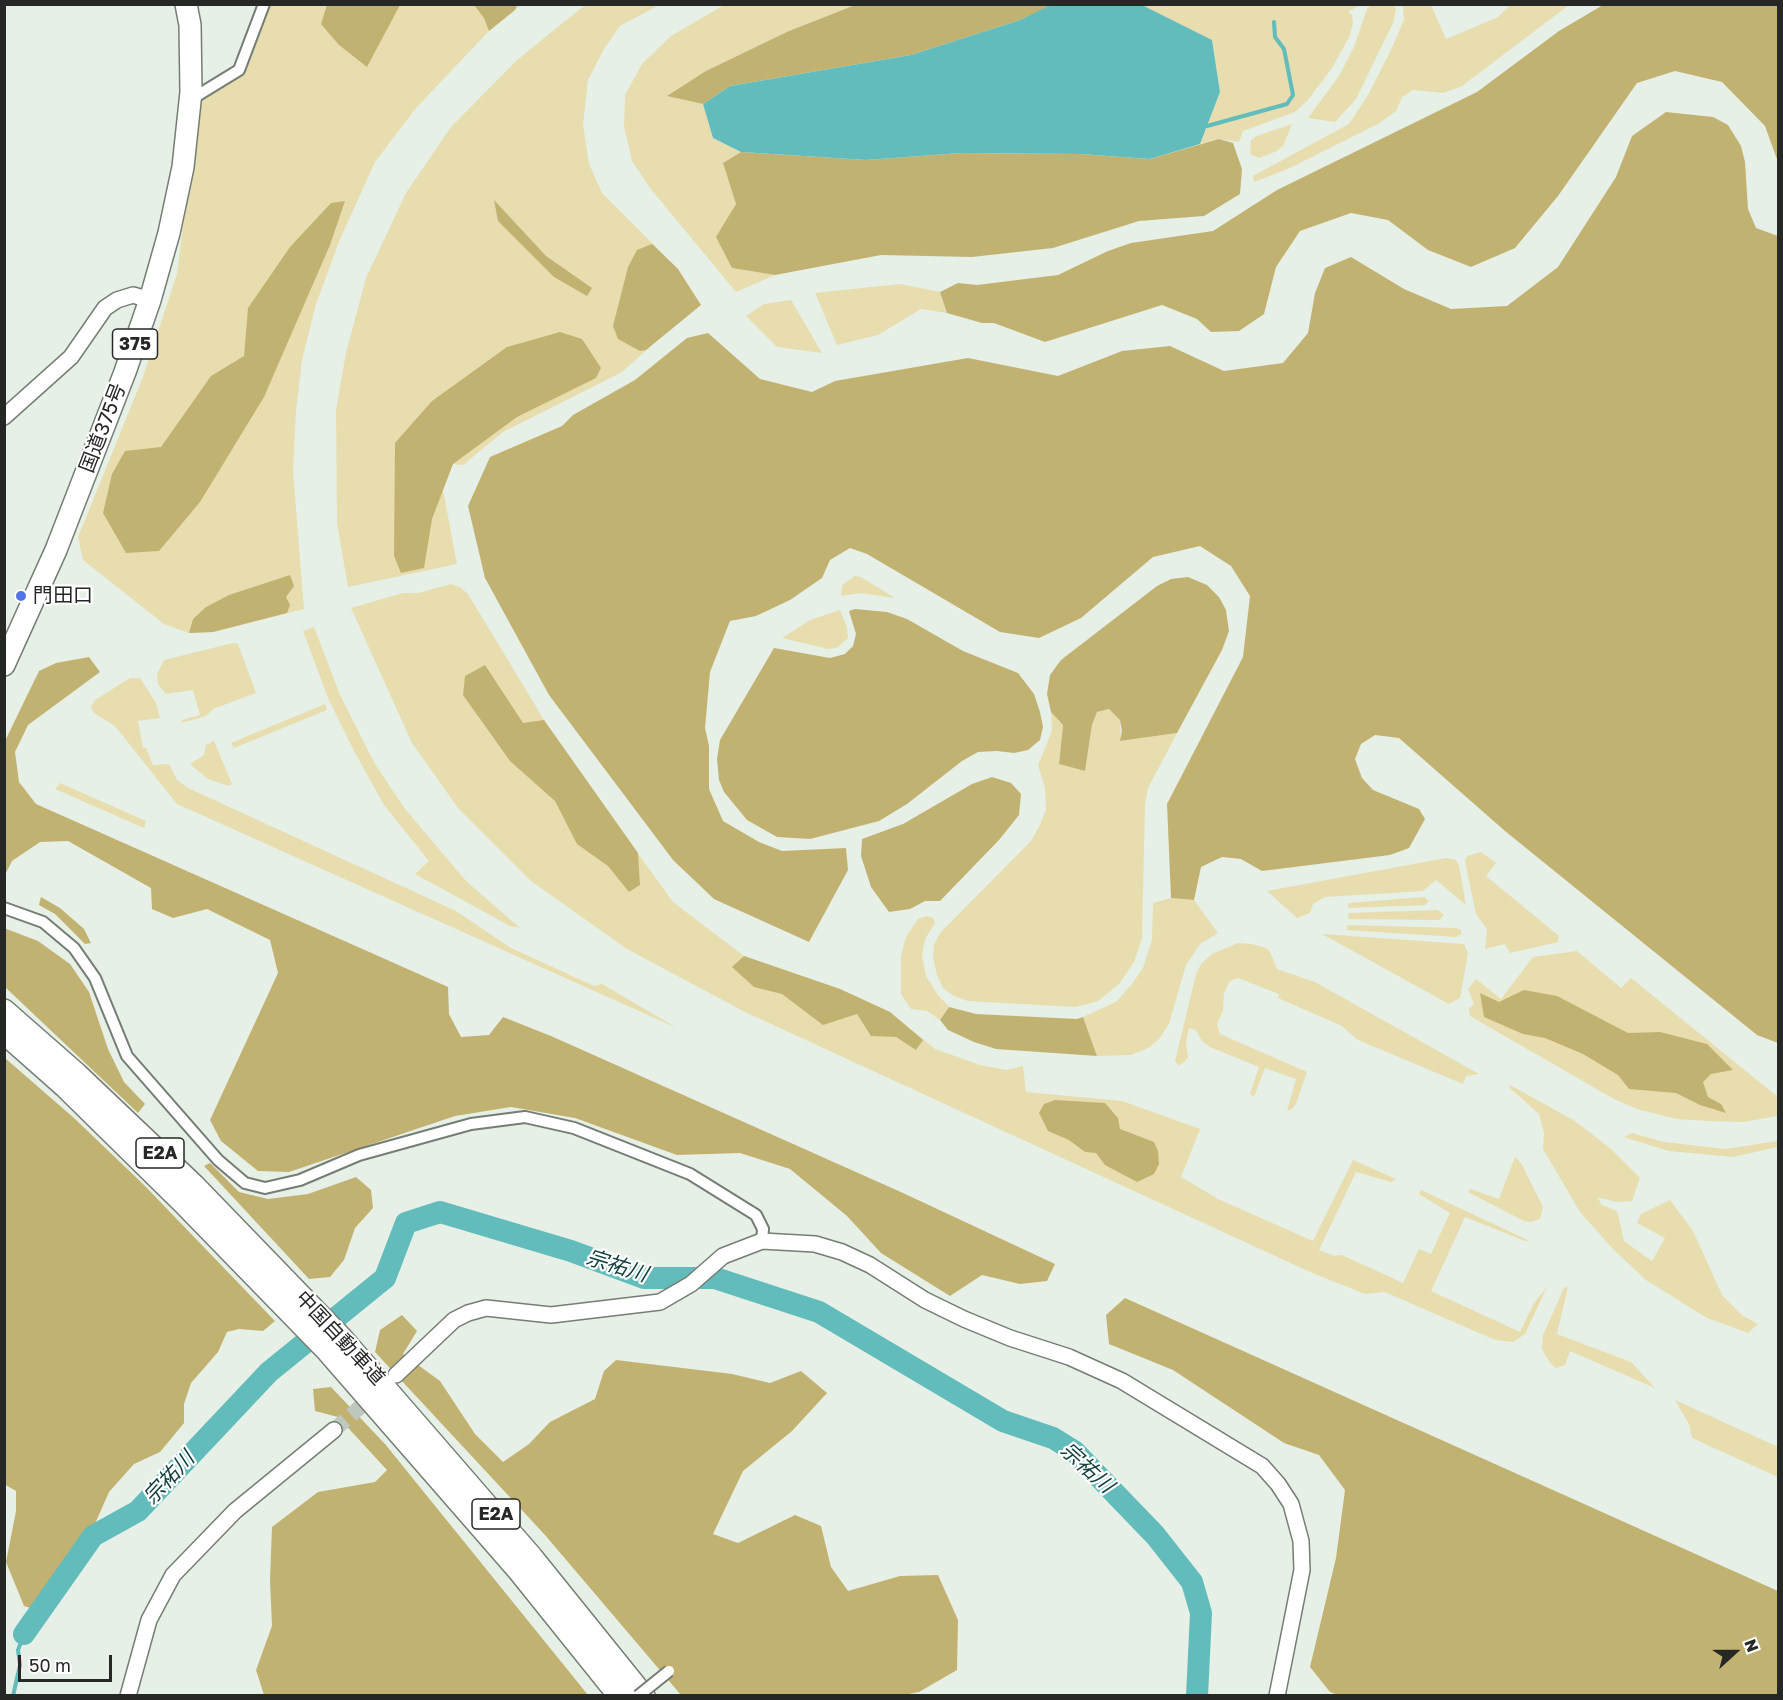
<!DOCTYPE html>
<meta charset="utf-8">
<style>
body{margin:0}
#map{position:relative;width:1783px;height:1700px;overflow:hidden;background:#e6f0e6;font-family:"Golos Text",sans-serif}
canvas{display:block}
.frame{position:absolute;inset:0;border:6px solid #252825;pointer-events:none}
.north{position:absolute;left:1705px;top:1622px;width:60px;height:60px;-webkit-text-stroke:4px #fff;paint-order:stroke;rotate:69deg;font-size:16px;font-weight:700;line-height:24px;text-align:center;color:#252825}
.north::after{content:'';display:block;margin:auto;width:21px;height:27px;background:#252825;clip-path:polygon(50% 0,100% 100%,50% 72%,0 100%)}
.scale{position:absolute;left:18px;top:1655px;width:94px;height:27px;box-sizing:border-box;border:3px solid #252825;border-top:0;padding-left:8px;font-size:18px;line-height:21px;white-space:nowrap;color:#252825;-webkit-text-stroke:4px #fff;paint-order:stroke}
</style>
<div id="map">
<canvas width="1783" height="1700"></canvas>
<div class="frame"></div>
<div class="north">N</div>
<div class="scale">50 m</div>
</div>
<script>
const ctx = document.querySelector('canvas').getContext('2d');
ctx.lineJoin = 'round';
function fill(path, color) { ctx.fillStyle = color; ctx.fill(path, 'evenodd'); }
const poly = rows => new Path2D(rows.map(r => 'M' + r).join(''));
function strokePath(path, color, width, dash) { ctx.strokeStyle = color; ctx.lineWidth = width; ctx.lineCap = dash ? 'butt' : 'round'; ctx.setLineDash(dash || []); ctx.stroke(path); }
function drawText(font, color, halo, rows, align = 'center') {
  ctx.font = font + ' "Golos Text","Noto Sans JP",sans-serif'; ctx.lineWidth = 4.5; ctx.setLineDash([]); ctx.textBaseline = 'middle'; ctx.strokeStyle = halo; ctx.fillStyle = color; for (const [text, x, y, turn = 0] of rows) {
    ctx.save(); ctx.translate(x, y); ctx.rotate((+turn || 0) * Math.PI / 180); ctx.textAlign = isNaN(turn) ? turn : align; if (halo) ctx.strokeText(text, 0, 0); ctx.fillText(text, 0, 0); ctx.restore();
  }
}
fill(poly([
 [1372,4,1394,5,1396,9,1393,23,1356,99,1335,122,1308,118,1339,76,1354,47,1367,9],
 [270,5,521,5,489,31,416,108,375,162,340,239,316,304,302,360,296,411,293,471,304,609,213,632,189,633,164,624,83,560,78,537,143,377,177,274,199,98,239,76,248,64],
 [585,5,659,5,620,26,604,49,588,80,583,125,589,164,602,193,678,269,671,328,622,372,503,432,463,465,453,464,443,490,457,564,348,587,337,523,336,410,346,353,366,278,406,193,451,127,517,60],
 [724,5,855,5,789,31,668,96,703,104,713,138,741,152,723,163,736,204,732,268,775,275,736,292,650,188,632,161,624,126,625,95,642,64,671,36],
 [1142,5,1359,5,1348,12,1352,15,1353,23,1349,37,1332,68,1307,101,1295,112,1243,131,1239,142,1219,139,1200,144,1220,92,1212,40],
 [1403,5,1431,5,1446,39,1498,17,1510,5,1569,5,1462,86,1443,93,1413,90,1402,97,1396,111,1378,124,1290,168,1254,182,1253,176,1349,124,1368,95,1390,52,1404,20],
 [1292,124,1283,146,1277,151,1259,158,1250,154,1251,140,1257,136],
 [900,284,940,292,947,313,921,309,878,335,837,345,815,293],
 [791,300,822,353,777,347,746,316,764,304],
 [855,576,861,577,895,598,861,593,841,596,842,585],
 [451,584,460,587,468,594,558,743,673,902,744,956,840,989,890,1012,935,1049,980,1065,1006,1070,1023,1066,1026,1092,1122,1101,1200,1129,1181,1177,1218,1199,1313,1241,1353,1160,1396,1179,1391,1182,1356,1172,1319,1250,1334,1256,1342,1255,1403,1283,1419,1249,1431,1254,1450,1213,1419,1194,1421,1190,1530,1241,1525,1241,1465,1217,1431,1291,1520,1332,1534,1303,1547,1287,1525,1334,1513,1342,1495,1340,1385,1292,1365,1294,1310,1272,745,1012,627,949,531,881,458,808,412,743,351,608,403,593,418,593],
 [840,610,847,628,848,638,837,648,828,649,782,638,810,620],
 [314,627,340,695,375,764,405,809,467,882,520,928,510,926,415,874,429,861,384,805,354,751,328,698,303,631],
 [233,643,238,644,256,693,213,709,206,716,182,723,182,720,200,715,193,690,166,694,158,684,157,674,164,660],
 [130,678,140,678,156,703,160,718,138,721,143,748,146,748,153,765,169,764,177,780,188,788,456,911,511,948,594,986,602,984,677,1028,177,804,115,726,94,713,91,707,95,700],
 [325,704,327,710,234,748,231,743],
 [1109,709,1120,720,1121,741,1177,733,1148,788,1145,804,1142,938,1134,962,1119,984,1098,1001,1076,1007,968,1001,954,996,943,988,937,975,933,957,934,945,940,933,1031,841,1040,825,1046,809,1045,789,1038,765,1052,731,1051,712,1063,725,1059,764,1085,771,1092,726,1097,712],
 [214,741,232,784,228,786,208,779,190,764,204,755,206,745],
 [60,783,146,821,144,828,55,789],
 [1481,852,1496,863,1486,876,1559,936,1558,942,1510,953,1505,944,1485,949,1487,929,1476,914,1465,861,1467,856],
 [1446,858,1456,860,1459,866,1466,905,1436,880,1423,891,1325,897,1313,904,1310,913,1297,918,1267,891],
 [1424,897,1429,901,1425,905,1348,908,1348,903],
 [1171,898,1194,900,1218,933,1200,944,1186,965,1169,1024,1159,1039,1148,1048,1131,1055,1097,1056,1083,1017,1116,1002,1131,985,1143,968,1152,940,1153,903],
 [1438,910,1444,915,1439,920,1349,919,1348,913],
 [927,916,933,918,935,923,925,939,922,956,926,976,938,995,949,1007,940,1020,927,1011,911,1009,901,994,901,956,906,937,918,919],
 [1347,925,1456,928,1461,930,1461,934,1456,937,1347,930],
 [1322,934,1464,944,1468,953,1460,998,1449,1004],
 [1238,943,1252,944,1266,948,1270,952,1277,969,1315,982,1479,1074,1466,1076,1463,1084,1358,1040,1342,1026,1278,998,1279,994,1238,978,1230,981,1224,993,1223,1011,1217,1024,1220,1034,1307,1072,1296,1104,1292,1109,1287,1111,1296,1079,1265,1068,1254,1097,1250,1094,1259,1067,1210,1047,1202,1041,1196,1030,1189,1028,1186,1043,1188,1058,1179,1066,1175,1061,1196,974,1201,964,1212,954],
 [1577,951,1621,988,1631,978,1778,1097,1778,1116,1743,1122,1707,1121,1677,1119,1637,1109,1614,1099,1470,1016,1469,1008,1474,1004,1468,989,1476,979,1501,999,1533,957],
 [1510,1085,1575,1121,1611,1149,1640,1178,1632,1201,1616,1202,1597,1197,1602,1205,1615,1210,1618,1214,1624,1241,1652,1261,1665,1238,1637,1223,1641,1214,1670,1200,1693,1231,1722,1295,1743,1316,1758,1324,1748,1333,1707,1318,1646,1280,1614,1250,1580,1212,1543,1149,1544,1133,1539,1114,1510,1088],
 [1632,1133,1664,1142,1726,1149,1778,1141,1778,1147,1733,1157,1669,1151,1624,1137],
 [1515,1157,1521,1163,1543,1207,1540,1219,1531,1222,1524,1221,1468,1192,1470,1189,1499,1199],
 [1568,1287,1557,1334,1631,1362,1655,1388,1570,1351,1565,1365,1556,1368,1550,1363,1542,1349,1543,1335,1564,1288],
 [1675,1400,1778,1447,1778,1477,1692,1438,1689,1424]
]), '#e8ddae');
fill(poly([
 [327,5,400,5,367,67,339,45,321,24],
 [474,5,517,5,515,10,489,31,484,18],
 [855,5,1053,5,1020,20,911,55,730,86,703,104,667,96,706,71,789,31],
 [1603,5,1778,5,1778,162,1765,126,1722,82,1675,71,1637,83,1558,196,1515,248,1471,267,1428,250,1388,220,1351,213,1300,231,1276,267,1264,314,1239,331,1211,332,1197,319,1162,305,1045,342,994,323,982,323,947,313,940,292,958,283,977,285,1058,275,1108,251,1131,243,1213,231,1277,190,1477,92,1559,31],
 [1666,112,1713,117,1728,125,1741,146,1745,162,1748,209,1756,228,1778,236,1778,1043,1757,1035,1505,831,1399,738,1375,735,1361,744,1355,759,1362,778,1373,790,1419,809,1425,819,1409,848,1390,855,1262,871,1241,859,1222,857,1201,867,1194,900,1171,898,1167,804,1243,657,1250,596,1231,566,1200,546,1153,557,1081,618,1039,638,1000,632,867,554,850,548,830,560,822,578,790,600,756,616,730,621,710,672,705,728,709,746,709,789,723,821,759,842,782,851,846,848,848,870,809,942,714,899,673,860,549,695,485,578,468,506,490,457,562,426,573,415,635,380,687,338,708,333,760,379,812,392,835,381,968,358,1058,376,1122,351,1170,346,1224,371,1283,363,1308,333,1315,293,1325,268,1351,257,1404,289,1451,309,1507,306,1558,267,1616,177,1632,136],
 [1219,139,1233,143,1242,169,1240,194,1204,216,1139,221,1053,248,972,257,881,255,775,275,732,268,716,237,736,204,723,163,741,152,866,160,961,153,1080,154,1150,159],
 [494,200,546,256,592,288,587,296,554,277,498,221],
 [345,201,330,245,264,397,200,502,159,551,126,553,103,513,112,474,125,451,161,447,211,376,244,356,248,308,290,247,331,203],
 [652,244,678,269,701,305,646,350,640,351,618,339,613,326,628,267,637,250],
 [560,332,582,339,601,368,596,378,517,417,453,464,432,519,424,568,401,573,394,556,395,443,432,401,507,347],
 [290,575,294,586,286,597,290,605,287,613,213,632,189,633,193,619,206,607,229,595],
 [1188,577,1207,585,1219,597,1226,610,1229,631,1222,650,1177,733,1120,741,1122,731,1120,720,1109,709,1097,712,1092,725,1085,771,1059,764,1063,725,1051,712,1047,694,1050,675,1061,660,1157,586,1171,579],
 [855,609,887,612,907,619,963,651,1018,673,1034,694,1040,712,1043,727,1040,740,1028,750,1014,753,997,751,978,752,962,761,907,804,879,821,810,839,777,837,747,820,724,792,719,780,717,759,720,740,774,648,830,658,845,654,853,646,856,634,849,611],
 [89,657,100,672,28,725,15,752,19,782,36,804,448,987,449,1014,461,1037,489,1035,503,1017,551,1036,903,1193,1055,1264,1047,1281,1020,1284,982,1275,950,1296,881,1253,847,1216,790,1169,740,1153,677,1155,575,1118,511,1107,455,1116,289,1172,258,1171,221,1141,210,1120,278,973,270,940,207,909,173,918,152,909,151,888,68,841,40,842,12,861,5,875,5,741,39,671,56,663],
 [485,665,523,723,544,720,638,853,640,885,629,892,608,866,577,844,555,801,510,761,463,695,465,676],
 [992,777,1011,783,1021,794,1019,815,999,840,940,901,925,901,910,909,889,912,871,887,861,856,862,839,903,824,972,784],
 [41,897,60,908,84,929,91,943,85,944,55,914,39,905],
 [4,928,38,941,70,964,89,992,108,1049,124,1082,145,1104,138,1113,5,987],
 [744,956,840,989,890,1012,923,1040,916,1050,896,1037,871,1036,857,1014,823,1025,782,994,754,987,732,967],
 [1524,990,1557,996,1628,1033,1660,1032,1707,1044,1733,1070,1711,1074,1703,1082,1708,1097,1721,1104,1726,1113,1700,1105,1676,1093,1629,1089,1618,1075,1583,1054,1545,1038,1523,1034,1484,1017,1480,993,1499,1002],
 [949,1007,976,1014,1077,1019,1083,1017,1097,1056,996,1049,974,1042,948,1030,940,1020],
 [5,1058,74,1118,144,1185,275,1321,263,1331,239,1329,227,1332,218,1352,191,1383,184,1404,184,1423,160,1452,134,1464,109,1492,94,1526,31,1608,24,1606,6,1562,16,1511,16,1491,4,1484],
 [1055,1100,1105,1103,1118,1118,1120,1129,1154,1142,1158,1151,1159,1164,1154,1174,1137,1182,1105,1165,1096,1153,1085,1152,1069,1140,1048,1131,1039,1113,1044,1104],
 [210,1163,239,1192,268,1199,308,1194,356,1177,371,1190,373,1208,355,1228,344,1260,330,1277,309,1279,204,1166],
 [1125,1298,1778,1591,1778,1695,1341,1696,1330,1692,1310,1667,1336,1558,1345,1490,1319,1455,1284,1443,1173,1370,1109,1344,1106,1315],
 [402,1315,417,1331,403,1354,440,1381,475,1434,503,1462,529,1444,550,1422,595,1399,604,1371,616,1360,732,1374,770,1383,801,1371,827,1393,792,1431,743,1471,713,1534,738,1543,795,1515,821,1526,831,1567,848,1591,900,1576,938,1575,958,1620,957,1670,919,1692,904,1695,681,1695,545,1535,375,1352,380,1330],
 [331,1387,385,1444,588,1695,264,1695,256,1670,272,1626,270,1580,272,1527,318,1492,375,1482,387,1470,338,1417,315,1411,313,1389]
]), '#c2b271');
fill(poly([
 [1053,4,1142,5,1212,40,1220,92,1200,144,1150,159,1080,154,961,153,866,160,741,152,713,138,703,104,730,86,911,55,1020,20]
]), '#62bcbb');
strokePath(poly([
 [1207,126,1287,104,1293,95,1284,49,1275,37,1274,22],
 [13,1696,20,1665,18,1650,24,1634]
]), '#62bcbb', 4);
strokePath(poly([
 [24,1634,93,1536,138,1511,269,1372,385,1278,406,1223,440,1212,571,1251,644,1278,715,1278,819,1312,1003,1421,1053,1438,1074,1451,1155,1535,1192,1582,1201,1613,1197,1696]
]), '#62bcbb', 22);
strokePath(poly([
 [334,1430,376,1393]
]), '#bfc8bf', 15, [15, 8]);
const street = poly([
 [190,100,239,70,264,4],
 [4,908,43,922,74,948,95,978,127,1056,218,1160,245,1183,265,1188,300,1180,359,1155,471,1124,525,1117,574,1128,690,1174,756,1215,763,1229,762,1241]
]);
const secondary = poly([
 [4,417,71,357,105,308,117,300,133,295,150,300],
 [396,1375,454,1320,468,1313,486,1308,551,1315,660,1302,691,1284,723,1256,762,1241,815,1244,842,1252,870,1265,925,1300,964,1319,1010,1338,1069,1357,1122,1381,1262,1466,1278,1484,1291,1504,1301,1541,1302,1570,1277,1696],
 [128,1696,149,1620,173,1575,235,1511,334,1430]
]);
const highway = poly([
 [4,665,56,550,125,372,150,300,169,233,183,167,191,92,190,25,186,4],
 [4,1010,77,1074,195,1186,342,1338,532,1557,644,1696],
 [4,1033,65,1087,182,1202,328,1352,517,1569,619,1696]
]);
strokePath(street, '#757d74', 14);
strokePath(secondary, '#757d74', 18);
strokePath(highway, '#757d74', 24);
strokePath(street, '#fff', 10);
strokePath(secondary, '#fff', 15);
strokePath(highway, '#fff', 21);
const streetBridge = poly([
 [638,1696,669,1671]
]);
strokePath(streetBridge, '#757d74', 14, []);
strokePath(streetBridge, '#fff', 10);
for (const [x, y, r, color] of [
 [21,596,6,"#5174e8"]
]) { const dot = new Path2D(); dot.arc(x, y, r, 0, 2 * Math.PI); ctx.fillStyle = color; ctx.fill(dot); strokePath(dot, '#fff', 2); }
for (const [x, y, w] of [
 [135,344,45],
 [160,1153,48],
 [496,1514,48]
]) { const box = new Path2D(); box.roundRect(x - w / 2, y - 15, w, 30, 4.5); ctx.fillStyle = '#fff'; ctx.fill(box); strokePath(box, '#252825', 1.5); }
drawText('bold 18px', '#252825', null, [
 ["375",135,344],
 ["E2A",160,1153],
 ["E2A",496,1514]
]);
drawText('20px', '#252825', '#fff', [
 ["国道375号",103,428,-69],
 ["中国自動車道",340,1338,47]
]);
drawText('20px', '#252825', '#fff', [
 ["門田口",33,596]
], 'left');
drawText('italic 21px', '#123d3d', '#fff', [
 ["宗祐川",617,1266,17],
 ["宗祐川",1087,1468,42],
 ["宗祐川",169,1478,-47]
]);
</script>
